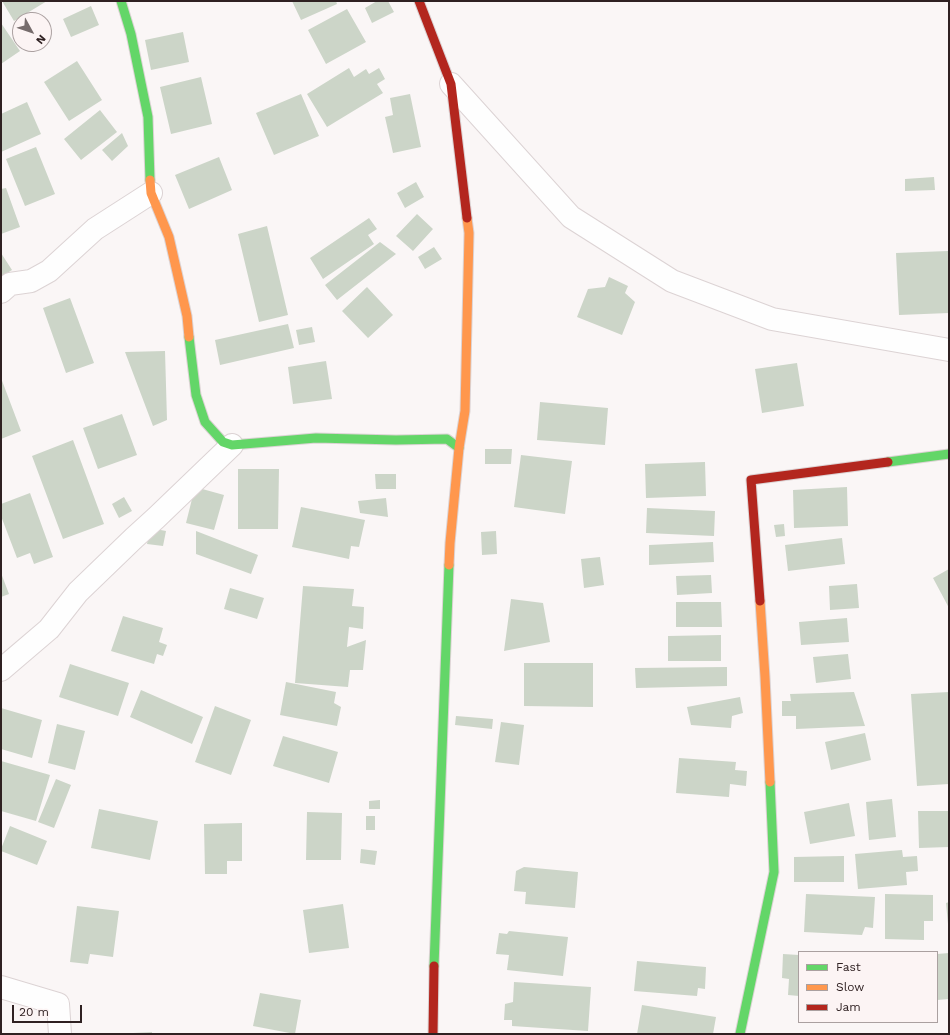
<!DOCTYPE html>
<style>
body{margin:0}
#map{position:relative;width:950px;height:1035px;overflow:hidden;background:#faf6f6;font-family:"Work Sans",sans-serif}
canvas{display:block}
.frame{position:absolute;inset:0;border:2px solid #2f2122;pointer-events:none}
.legend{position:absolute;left:798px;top:951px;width:140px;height:72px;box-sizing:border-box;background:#fcf4f4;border:1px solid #aaa0a0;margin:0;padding:5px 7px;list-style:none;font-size:12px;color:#2f2122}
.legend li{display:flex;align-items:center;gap:8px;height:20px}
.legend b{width:20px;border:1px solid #aaa0a0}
.north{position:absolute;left:12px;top:12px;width:40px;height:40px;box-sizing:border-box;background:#fcf4f4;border:1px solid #aaa0a0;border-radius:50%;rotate:130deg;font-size:11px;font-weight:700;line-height:16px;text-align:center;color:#2f2122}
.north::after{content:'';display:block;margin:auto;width:14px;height:18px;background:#766c6c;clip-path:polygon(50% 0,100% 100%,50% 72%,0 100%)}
.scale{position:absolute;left:12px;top:1005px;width:70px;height:18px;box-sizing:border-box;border:2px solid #2f2122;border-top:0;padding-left:5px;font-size:12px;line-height:14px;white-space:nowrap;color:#2f2122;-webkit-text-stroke:3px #fcf4f4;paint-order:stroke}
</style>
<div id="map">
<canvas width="950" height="1035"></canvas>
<div class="frame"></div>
<ul class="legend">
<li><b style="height:5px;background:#63d668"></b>Fast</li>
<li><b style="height:5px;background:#ff974d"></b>Slow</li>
<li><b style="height:5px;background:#b3261e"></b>Jam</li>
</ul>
<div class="north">N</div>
<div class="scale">20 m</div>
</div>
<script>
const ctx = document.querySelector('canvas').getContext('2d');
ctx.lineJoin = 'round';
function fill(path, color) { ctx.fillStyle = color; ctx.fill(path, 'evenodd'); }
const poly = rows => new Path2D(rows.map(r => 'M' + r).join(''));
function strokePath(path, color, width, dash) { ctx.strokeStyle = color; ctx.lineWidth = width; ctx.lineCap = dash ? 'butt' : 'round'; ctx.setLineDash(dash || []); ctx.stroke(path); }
fill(poly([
 [2,1,47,1,14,21],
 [292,1,336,1,337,4,301,20],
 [377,1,388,1,394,12,372,23,365,8],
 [91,6,99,25,71,37,63,19],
 [347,9,366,42,326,64,308,30],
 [1,23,20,51,1,64],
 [183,32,189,62,151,70,145,40],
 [77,61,102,100,69,121,44,82],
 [349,68,354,77,366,69,369,74,379,68,385,79,377,84,383,93,327,127,307,94],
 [201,77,212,124,171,134,160,87],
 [301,94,319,136,274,155,256,113],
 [410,94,421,147,393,153,385,117,393,115,390,98],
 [27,102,41,134,1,152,1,114],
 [100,110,117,132,81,160,64,139],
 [122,133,128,146,112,161,102,150],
 [36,147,55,194,25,206,6,159],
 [219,157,232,190,189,209,175,175],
 [934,177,935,190,905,191,905,179],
 [416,182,424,197,405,208,397,193],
 [6,188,20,227,1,234,1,189],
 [417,214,433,229,413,251,396,236],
 [369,218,377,229,368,235,374,244,323,279,310,258],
 [267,226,288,315,259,322,238,234],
 [380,242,396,254,337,300,325,285],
 [434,247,442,259,425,269,418,257],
 [948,251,949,313,899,315,896,253],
 [1,253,12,270,1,277],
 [609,277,628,286,625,293,635,302,622,335,577,317,588,289,605,287],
 [367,287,393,315,368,338,342,311],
 [70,298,94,363,66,373,43,308],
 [288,324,294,348,220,365,215,340],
 [312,327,315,342,299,345,296,330],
 [165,351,167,420,153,426,125,352],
 [326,361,332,399,293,404,288,367],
 [797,363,804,406,762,413,755,369],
 [1,378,21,431,1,439],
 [540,402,608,408,605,445,537,440],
 [122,414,137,455,98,469,83,428],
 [73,440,104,524,63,539,32,456],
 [485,449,512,449,511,464,485,464],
 [521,455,572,461,565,514,514,507],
 [705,462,706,496,646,498,645,464],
 [238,469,279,469,278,529,238,529],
 [375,474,396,474,396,489,376,489],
 [195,487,224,495,214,530,186,523],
 [847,487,848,526,794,528,793,490],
 [30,493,53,557,34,564,30,553,17,558,1,516,1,504],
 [124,497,132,511,119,518,112,504],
 [386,498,388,517,360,513,358,501],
 [301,507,365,520,359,547,351,546,349,559,292,547],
 [647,508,715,511,714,536,646,533],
 [784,524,785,536,776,537,774,525],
 [150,528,166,531,163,546,147,544],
 [196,531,258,555,251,574,196,554],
 [496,531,497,554,482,555,481,532],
 [842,538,845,564,788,571,785,545],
 [713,542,714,562,649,565,649,545],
 [600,557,604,585,584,588,581,559],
 [949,569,949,608,933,578],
 [1,573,9,594,1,597],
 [711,575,712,593,677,595,676,576],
 [857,584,859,608,830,610,829,586],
 [303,586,354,589,352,606,364,607,363,629,349,627,347,647,366,640,363,670,350,670,348,687,295,683],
 [230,588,264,598,257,619,224,609],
 [511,599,543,603,550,642,504,651],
 [676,602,721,602,722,627,676,627],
 [123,616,163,628,159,642,167,645,163,656,157,654,154,664,111,651],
 [847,618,849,642,801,645,799,622],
 [721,635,721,661,668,661,668,636],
 [848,654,851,679,816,683,813,657],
 [524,663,593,663,593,707,524,706],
 [70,664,129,683,118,716,59,697],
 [727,667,727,686,636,688,635,668],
 [286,682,336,692,334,703,341,707,337,726,280,715],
 [141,690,203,717,192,744,130,717],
 [854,692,865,726,796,729,796,716,782,716,782,701,791,701,790,694],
 [949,692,949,784,917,786,911,694],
 [740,697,743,713,732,716,731,728,691,725,687,707],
 [215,706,251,720,231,775,195,762],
 [1,708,42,720,32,758,1,749],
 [456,716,493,719,492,729,455,725],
 [501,722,524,725,519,765,495,762],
 [57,724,85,731,75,770,48,763],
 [865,733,871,760,831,770,825,742],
 [283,736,338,752,329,783,273,766],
 [679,758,736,762,735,770,747,771,746,786,730,784,729,797,676,793],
 [1,761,50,775,36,821,1,811],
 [56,779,71,785,54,828,38,822],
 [892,799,896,837,869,840,866,802],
 [380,800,380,809,369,809,369,801],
 [849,803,855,836,810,844,804,812],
 [99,809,158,821,150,860,91,848],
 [918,811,948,811,949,847,919,848],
 [307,812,342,813,341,860,306,860],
 [366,816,375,816,375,830,366,830],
 [242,823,242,861,227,861,227,874,205,874,204,824],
 [10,826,47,841,37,865,1,851,1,849],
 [361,849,377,851,375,865,360,863],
 [902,850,903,857,917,856,918,871,906,872,907,885,858,889,855,854],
 [844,856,844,882,794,882,794,857],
 [524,867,578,872,575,908,525,904,526,892,514,891,516,871],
 [806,894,875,897,873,928,865,927,862,935,804,932],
 [885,894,933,895,933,921,924,921,924,940,885,939],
 [949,902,949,923,948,924,946,903],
 [343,904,349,948,309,953,303,910],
 [77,906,119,911,113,957,90,954,88,964,70,962],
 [509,931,568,937,563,976,507,970,509,955,496,954,499,933,507,934],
 [949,953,949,999,937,1000,937,954],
 [783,954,799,955,799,996,788,995,789,979,782,978],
 [637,961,706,967,705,989,698,988,697,996,634,991],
 [514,982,591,987,588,1031,512,1026,512,1020,504,1020,505,1004,513,1002],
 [260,993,301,1000,295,1034,253,1026],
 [642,1005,716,1017,713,1034,637,1034],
 [152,1032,152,1034,133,1034,133,1033]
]), '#ccd5c8');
const street = poly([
 [451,84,571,217,672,281,772,319,949,350],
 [1,292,10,284,31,281,49,271,95,229,151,193],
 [1,670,49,629,78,592,134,538,156,518,232,445],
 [1,987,58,1004,60,1034]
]);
const fast = poly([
 [121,1,131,34,148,117,150,180],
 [189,337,196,395,205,422,223,442,232,445,316,438,396,440,447,439,459,448],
 [888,462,949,454],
 [434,966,449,565],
 [740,1034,774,872,770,782]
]);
const slow = poly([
 [150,180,151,193,169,237,187,316,189,337],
 [449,565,450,543,459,448,465,411,469,233,467,218],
 [760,601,765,677,770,782]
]);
const jam = poly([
 [419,1,451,84,467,218],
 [760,601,751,480,888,462],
 [433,1034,434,966]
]);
strokePath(street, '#dcd3d4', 24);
strokePath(fast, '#dcd3d4', 11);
strokePath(slow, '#dcd3d4', 11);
strokePath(jam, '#dcd3d4', 11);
strokePath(street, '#fefefe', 22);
strokePath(fast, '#63d668', 9);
strokePath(slow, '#ff974d', 9);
strokePath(jam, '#b3261e', 9);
</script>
